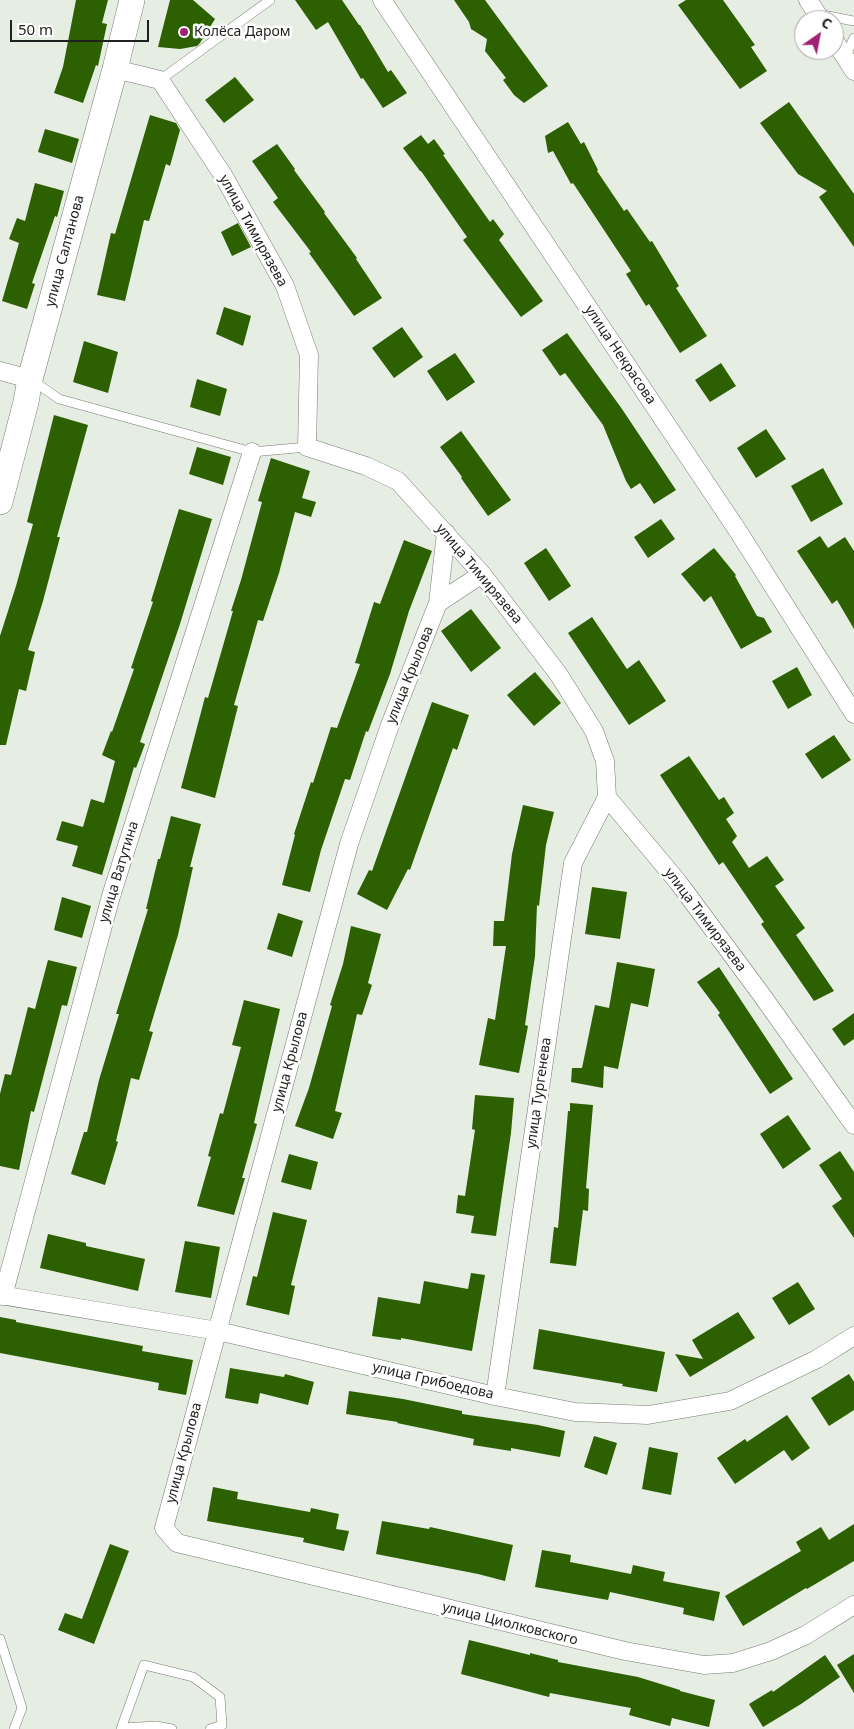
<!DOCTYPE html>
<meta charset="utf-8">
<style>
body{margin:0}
#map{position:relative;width:854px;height:1729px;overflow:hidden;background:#e6ede3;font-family:"Noto Sans",sans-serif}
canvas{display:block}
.north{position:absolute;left:794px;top:10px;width:50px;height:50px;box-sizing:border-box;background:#fff;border:1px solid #a5a6a5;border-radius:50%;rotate:33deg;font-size:14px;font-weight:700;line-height:20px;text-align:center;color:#1f211e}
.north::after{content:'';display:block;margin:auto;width:18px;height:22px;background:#a02275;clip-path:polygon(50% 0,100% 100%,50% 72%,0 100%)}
.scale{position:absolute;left:10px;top:20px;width:139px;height:22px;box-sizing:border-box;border:2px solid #1f211e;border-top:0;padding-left:6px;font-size:15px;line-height:18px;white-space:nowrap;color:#1f211e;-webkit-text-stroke:4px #fff;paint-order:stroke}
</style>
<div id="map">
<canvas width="854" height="1729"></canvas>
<div class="north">С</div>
<div class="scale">50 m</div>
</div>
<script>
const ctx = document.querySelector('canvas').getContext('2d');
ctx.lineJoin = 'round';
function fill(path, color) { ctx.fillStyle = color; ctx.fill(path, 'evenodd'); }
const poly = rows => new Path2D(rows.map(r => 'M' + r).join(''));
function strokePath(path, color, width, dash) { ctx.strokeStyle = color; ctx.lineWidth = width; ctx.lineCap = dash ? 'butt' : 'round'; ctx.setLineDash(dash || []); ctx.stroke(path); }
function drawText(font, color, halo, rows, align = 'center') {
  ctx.font = font + ' "Noto Sans",sans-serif'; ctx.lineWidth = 5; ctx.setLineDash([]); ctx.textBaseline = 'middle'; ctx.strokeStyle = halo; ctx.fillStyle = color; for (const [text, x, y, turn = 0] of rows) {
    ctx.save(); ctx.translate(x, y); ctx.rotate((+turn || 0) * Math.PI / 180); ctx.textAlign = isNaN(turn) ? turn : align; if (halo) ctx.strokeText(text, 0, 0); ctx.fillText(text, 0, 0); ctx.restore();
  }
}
fill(poly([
 [76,0,108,0,102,23,107,24,98,66,96,65,83,103,54,93,63,67],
 [170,0,193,0,215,19,200,43,197,46,180,49,158,47],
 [295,0,342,0,359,25,360,25,388,72,391,70,407,93,383,108,363,78,361,79,328,22,316,30],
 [454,0,485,0,548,86,524,103,514,95,503,80,506,78,485,51,487,39,471,29,469,22],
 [686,0,723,0,755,45,751,47,767,71,740,89,678,5],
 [235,77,254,100,224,123,205,100],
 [789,102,854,194,854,247,819,197,827,191,798,174,760,123],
 [150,115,176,123,180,130,170,166,166,164,149,221,144,220,125,301,97,295,111,233,115,234],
 [568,122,581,144,584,142,598,170,597,171,624,211,627,209,650,242,652,241,679,286,676,288,707,336,680,353,649,304,646,306,626,274,631,271,573,183,571,184,553,151,548,153,545,136],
 [45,129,79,139,72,163,38,152],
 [421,135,428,144,434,139,445,154,443,155,490,222,493,219,504,234,499,240,543,301,521,317,463,240,467,237,421,171,420,171,403,148],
 [277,144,295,169,294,170,325,212,324,213,357,258,356,259,382,298,354,316,309,253,311,252,273,202,278,198,252,161],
 [35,183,64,191,57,217,55,216,32,283,35,284,27,309,2,301,19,243,9,239,17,218,25,221],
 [238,223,251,247,232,256,221,232],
 [224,307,251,316,243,346,216,334],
 [402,327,423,357,394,378,372,348],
 [567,333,622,409,676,490,654,504,640,483,631,489,626,481,603,425,565,373,560,376,542,350],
 [84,341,118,352,108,393,73,382],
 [455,353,475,382,447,401,427,371],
 [721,363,736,386,710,402,695,380],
 [197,379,227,389,220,416,190,407],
 [54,415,88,425,57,537,60,537,43,601,28,650,35,652,26,691,19,689,6,745,0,745,0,636,16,586,33,524,27,522],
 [766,429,786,459,756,478,737,448],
 [461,431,511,500,488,516,461,478,462,477,440,447],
 [197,447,231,457,223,485,189,474],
 [271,458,310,471,302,498,316,502,311,517,295,512,279,573,263,621,258,620,234,705,238,706,215,798,181,788,205,697,208,698,233,611,231,611,241,580,262,502,258,501],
 [823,468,843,504,811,522,791,486],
 [179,509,212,519,180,624,140,742,145,744,136,768,134,767,102,875,72,866,78,846,56,840,62,821,83,827,91,799,104,803,115,761,102,755,111,731,112,732,134,669,131,668,153,602,151,601],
 [661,519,675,539,648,558,634,537],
 [820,536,828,548,845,537,854,551,854,629,837,600,832,604,797,551],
 [404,540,432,551,409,611,390,674,368,732,366,731,350,780,345,779,321,850,310,892,282,885,295,835,294,834,311,782,313,783,331,727,337,728,360,664,355,663,374,602,380,604],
 [546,548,571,586,549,601,524,563],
 [714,548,736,575,735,576,757,616,764,618,772,632,741,649,711,596,704,602,681,574],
 [471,609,501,648,471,672,441,631],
 [592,617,627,669,639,660,666,701,629,725,568,633],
 [797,667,812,695,788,709,772,681],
 [535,672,561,703,534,726,507,695],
 [432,702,469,715,457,750,453,748,410,870,408,869,387,910,357,894,369,870,372,871],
 [834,735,851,760,822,779,805,754],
 [689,756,719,800,724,797,734,813,726,819,737,836,732,842,749,868,767,856,784,880,775,886,805,928,796,935,834,991,814,1001,761,924,764,922,723,862,719,865,660,775],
 [523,805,554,812,546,845,539,906,537,905,535,956,525,1025,528,1026,519,1073,479,1065,488,1018,495,1020,506,946,493,946,494,921,504,921,512,854],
 [171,816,201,824,190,867,193,867,178,935,149,1031,153,1032,139,1080,131,1078,116,1141,118,1142,105,1185,71,1174,84,1132,87,1132,99,1080,119,1014,116,1014,148,909,146,909,158,859,160,859],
 [592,887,627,892,620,939,585,934],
 [62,897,91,906,82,938,54,930],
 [278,913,303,921,292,957,267,949],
 [351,926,381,934,368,983,372,985,362,1015,357,1014,335,1111,342,1113,333,1139,295,1126,309,1088,332,1006,330,1005,343,964],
 [48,960,77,967,67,1006,62,1005,34,1112,31,1111,19,1170,0,1166,0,1094,5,1074,11,1075,28,1007,35,1009],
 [617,962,655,969,648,1007,631,1003,618,1069,604,1066,603,1088,571,1082,572,1068,582,1068,595,1005,609,1008],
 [719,967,793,1079,770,1094,718,1015,720,1013,697,982],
 [244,1000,280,1009,254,1123,257,1124,242,1178,245,1178,234,1215,197,1206,211,1157,208,1156,220,1113,223,1114,241,1047,232,1045],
 [854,1013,854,1039,844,1046,832,1029],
 [475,1095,514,1098,511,1133,496,1236,471,1233,474,1216,456,1213,458,1195,465,1196,475,1130,472,1129],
 [570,1103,593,1105,586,1188,589,1189,588,1211,583,1210,576,1266,550,1263,554,1227,558,1228,568,1111,570,1111],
 [788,1115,811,1149,783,1169,760,1134],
 [840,1151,854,1172,854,1238,832,1206,842,1199,819,1165],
 [289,1154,318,1162,311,1190,281,1182],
 [273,1212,307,1220,291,1285,295,1286,289,1315,246,1305,253,1276,257,1277],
 [48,1234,86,1243,86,1246,145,1259,138,1291,40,1268],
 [185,1241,220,1247,211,1298,175,1292],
 [471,1273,485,1275,472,1351,401,1338,401,1340,372,1336,378,1297,420,1304,424,1281,468,1289],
 [798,1282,815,1309,789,1325,772,1298],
 [738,1312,755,1338,690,1377,675,1354,703,1359,692,1340],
 [0,1317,16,1320,16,1322,143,1346,142,1351,193,1360,186,1395,158,1390,159,1383,0,1353],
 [539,1329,665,1352,657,1392,622,1386,623,1384,533,1369],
 [230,1368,284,1377,285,1374,314,1382,308,1405,260,1393,258,1404,225,1398],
 [849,1374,854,1382,854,1410,829,1426,811,1398],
 [349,1391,403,1399,462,1411,462,1414,538,1425,565,1431,560,1457,511,1448,511,1451,473,1445,474,1439,397,1423,398,1422,346,1414],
 [787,1415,810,1448,792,1461,784,1450,735,1484,717,1458,745,1439,747,1442],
 [594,1436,617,1443,607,1475,584,1467],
 [649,1447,678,1453,671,1495,642,1489],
 [213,1487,238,1492,237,1499,310,1512,311,1508,339,1514,336,1529,349,1531,344,1551,303,1542,304,1538,207,1521],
 [382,1521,429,1529,430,1527,513,1545,505,1581,478,1574,376,1554],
 [854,1524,854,1561,807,1589,806,1588,743,1626,725,1596,801,1551,796,1542,821,1527,829,1540],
 [110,1544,129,1551,94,1644,58,1630,65,1613,82,1619],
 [542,1550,571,1555,570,1562,631,1574,633,1565,665,1572,663,1581,720,1592,714,1621,683,1614,684,1608,610,1592,608,1600,535,1587],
 [469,1640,530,1655,530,1653,558,1660,558,1662,638,1677,680,1690,680,1691,715,1700,709,1727,672,1718,670,1726,629,1715,631,1708,550,1693,549,1697,461,1674],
 [854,1654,854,1693,837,1665],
 [825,1655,840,1677,801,1704,763,1727,749,1704,772,1690,773,1692]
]), '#2c6000');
const lane = poly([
 [818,14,854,21],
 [845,57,854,38],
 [160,80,270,0],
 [32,380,59,399,252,452,307,447],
 [0,1639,22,1708,14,1729],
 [122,1728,156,1726,172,1729],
 [121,1729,144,1665,193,1677,220,1697,222,1725,210,1729]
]);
const street = poly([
 [382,0,738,531,854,714],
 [808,0,821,20],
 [834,40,854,71],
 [115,69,160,80,223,175,285,286,309,355,307,447,366,466,398,481,482,574,559,675,594,731,605,761,607,797,678,882,761,994,854,1125],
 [0,371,30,379],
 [446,533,438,603,390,725,349,844,164,1528,177,1543,625,1651,704,1665,733,1663,771,1651,806,1635,854,1605],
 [438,603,482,574],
 [0,1295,218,1331,495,1396,575,1412,648,1415,730,1401,817,1359,854,1336],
 [3,1296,111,896,252,452],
 [495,1396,573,863,607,797]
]);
const secondary = poly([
 [0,502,26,402,30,379,115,69,132,0]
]);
strokePath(lane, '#767c73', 10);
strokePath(street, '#767c73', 19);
strokePath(secondary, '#767c73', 26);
strokePath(lane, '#fff', 9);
strokePath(street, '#fff', 18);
strokePath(secondary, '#fff', 25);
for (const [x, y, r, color] of [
 [184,32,5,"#a02275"]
]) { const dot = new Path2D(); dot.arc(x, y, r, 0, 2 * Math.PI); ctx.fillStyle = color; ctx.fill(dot); strokePath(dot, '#fff', 2); }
drawText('14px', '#1f211e', '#fff', [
 ["Колёса Даром",194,32]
], 'left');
drawText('14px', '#1f211e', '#fff', [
 ["улица Тимирязева",253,231,61],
 ["улица Салтанова",65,251,-75],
 ["улица Некрасова",620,355,56],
 ["улица Тимирязева",479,574,50],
 ["улица Крылова",410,675,-68],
 ["улица Ватутина",119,872,-73],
 ["улица Тимирязева",705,920,53],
 ["улица Крылова",290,1062,-75],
 ["улица Тургенева",539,1093,-82],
 ["улица Грибоедова",433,1381,13],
 ["улица Крылова",184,1453,-75],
 ["улица Циолковского",510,1624,14]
]);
</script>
